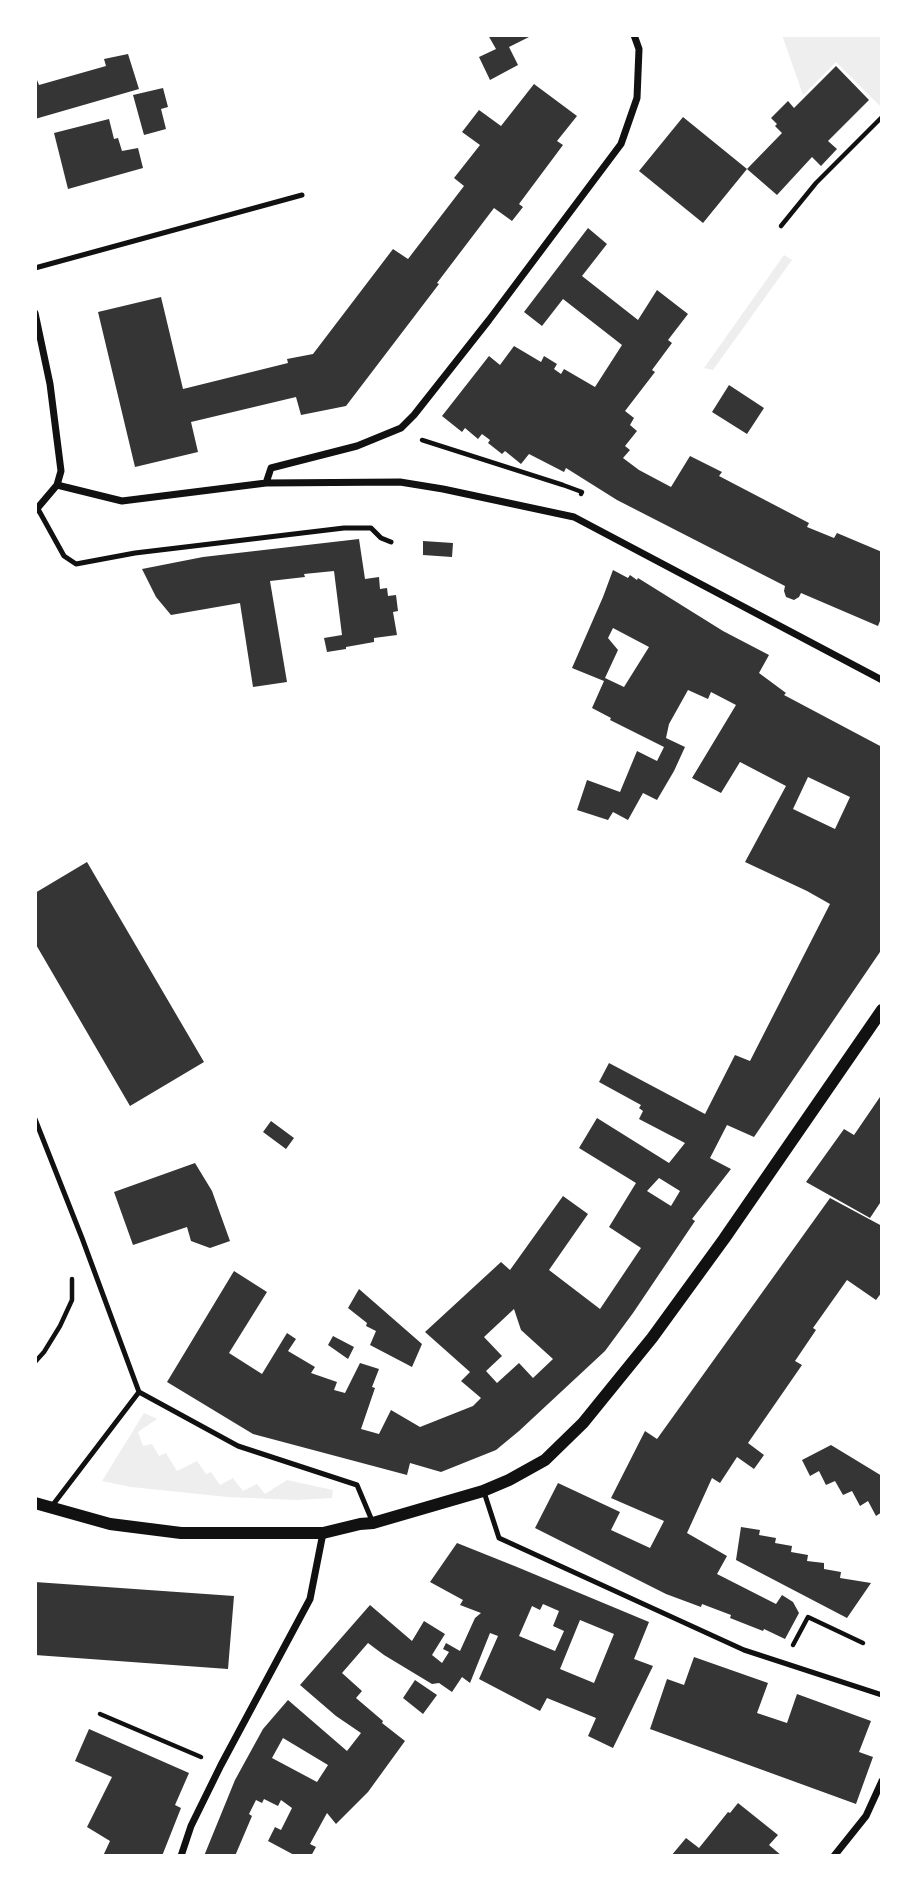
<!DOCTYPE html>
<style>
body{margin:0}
#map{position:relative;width:917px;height:1891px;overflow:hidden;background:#fff;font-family:"Nunito Sans",sans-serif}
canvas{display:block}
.frame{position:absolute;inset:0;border:37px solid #fff;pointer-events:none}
</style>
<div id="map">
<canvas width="917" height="1891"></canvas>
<div class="frame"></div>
</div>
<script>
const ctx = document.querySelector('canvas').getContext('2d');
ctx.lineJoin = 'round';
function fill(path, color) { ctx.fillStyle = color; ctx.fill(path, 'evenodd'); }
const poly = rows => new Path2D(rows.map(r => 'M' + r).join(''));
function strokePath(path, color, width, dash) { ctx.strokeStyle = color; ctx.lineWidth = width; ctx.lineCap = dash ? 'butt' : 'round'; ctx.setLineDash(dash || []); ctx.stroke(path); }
fill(poly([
 [782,35,882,35,882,108,836,62,803,95],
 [784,255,792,260,713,370,704,368],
 [144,1413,157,1419,138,1432,143,1446,152,1444,159,1456,166,1453,177,1471,197,1461,206,1474,211,1472,220,1485,233,1478,243,1491,257,1484,265,1494,287,1480,333,1490,332,1498,297,1500,227,1497,131,1487,102,1481]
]), '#eee');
fill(poly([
 [488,35,533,35,509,47,518,65,490,80,479,57,496,49],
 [128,54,139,89,35,119,35,75,39,85,106,66,104,59],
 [836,66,869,100,828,141,837,149,821,166,812,157,777,195,747,169,782,133,775,126,777,124,771,118,788,101,794,108],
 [534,84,577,116,557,141,563,145,519,204,523,207,512,221,494,208,437,283,439,284,346,406,301,415,296,397,191,422,198,452,135,467,98,312,161,297,183,389,288,363,287,359,313,354,393,249,408,259,464,186,454,178,480,145,462,132,479,110,501,126],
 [163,88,168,107,161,109,166,129,144,135,133,95],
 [683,117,747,169,703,223,639,171],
 [109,119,114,139,118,138,122,151,138,148,143,168,68,189,54,133],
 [588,228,607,244,582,276,638,320,657,290,688,314,668,340,672,343,652,370,655,372,625,411,634,418,630,425,637,431,625,446,630,450,623,458,639,470,671,487,690,456,722,472,719,476,809,523,807,527,834,538,837,533,882,552,882,616,878,626,801,593,799,597,794,600,786,597,784,591,785,586,617,500,566,468,564,472,529,454,521,464,505,451,502,454,488,443,490,440,482,434,478,439,465,428,462,432,442,416,489,356,500,365,514,346,541,362,544,356,557,364,554,369,561,374,564,369,595,387,622,345,563,299,542,326,524,312],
 [729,385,764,408,747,434,712,412],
 [359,539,365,579,379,577,380,589,387,588,388,596,396,595,398,611,393,612,397,635,374,638,374,642,346,647,346,649,327,652,324,638,342,635,334,571,304,574,305,577,270,581,287,682,253,687,240,603,171,615,156,597,142,569,203,557],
 [423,541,453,543,452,557,423,555],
 [613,570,628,578,630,575,637,580,638,578,723,631,769,655,759,673,786,693,784,695,882,747,882,949,754,1137,727,1125,710,1158,731,1169,692,1219,695,1221,633,1313,605,1351,519,1431,496,1450,441,1472,410,1463,407,1475,253,1434,167,1382,234,1271,267,1292,229,1353,262,1374,287,1333,296,1339,288,1351,315,1367,311,1373,337,1382,334,1390,345,1393,360,1363,379,1369,372,1387,375,1388,361,1429,379,1434,391,1410,420,1427,473,1406,481,1398,461,1381,470,1372,425,1332,501,1262,510,1270,563,1196,588,1214,549,1270,600,1309,641,1248,609,1227,636,1183,579,1148,597,1118,669,1163,685,1143,639,1119,643,1111,639,1108,641,1105,599,1082,609,1063,705,1114,735,1055,750,1061,830,904,807,891,745,862,786,786,740,762,721,793,692,778,736,705,711,692,708,699,688,690,669,724,666,738,685,747,674,771,657,800,643,793,628,820,613,812,608,820,577,810,587,780,620,792,637,751,657,761,664,747,610,720,611,718,592,708,604,681,572,668,603,597],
 [613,628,649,647,624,687,605,678,618,650,608,638],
 [808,777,850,797,835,829,793,809],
 [659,1178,680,1191,671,1206,647,1191],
 [514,1309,521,1330,553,1359,533,1378,519,1363,497,1383,486,1371,502,1356,484,1337],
 [87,862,204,1062,130,1106,35,943,35,893],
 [882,1094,882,1200,870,1218,806,1182,844,1129,854,1135],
 [271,1121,294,1138,286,1149,263,1132],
 [195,1163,212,1191,230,1241,210,1248,191,1241,187,1227,133,1245,114,1192],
 [830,1198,882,1226,882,1292,876,1300,847,1280,813,1328,816,1330,795,1361,802,1365,748,1443,764,1455,754,1469,737,1457,720,1483,712,1478,687,1533,727,1556,717,1574,776,1604,782,1595,793,1602,799,1613,785,1639,764,1629,763,1631,730,1618,731,1615,702,1604,701,1607,666,1594,535,1528,558,1483,620,1512,611,1530,650,1548,664,1521,611,1498,645,1431,657,1439],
 [359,1289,422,1344,412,1367,370,1345,376,1331,366,1326,367,1323,348,1308],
 [333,1336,354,1347,348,1359,328,1345],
 [831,1445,882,1476,882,1512,876,1516,868,1501,860,1506,852,1491,843,1495,835,1481,826,1485,819,1471,810,1476,802,1460],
 [741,1527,760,1530,759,1535,776,1538,775,1543,792,1546,791,1552,808,1555,807,1561,824,1563,824,1569,841,1572,840,1578,871,1583,847,1618,736,1560],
 [457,1543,517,1567,649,1622,634,1659,653,1666,613,1748,588,1736,596,1718,547,1698,540,1711,479,1679,498,1636,490,1633,470,1683,462,1677,452,1692,439,1683,432,1684,384,1655,368,1643,342,1673,362,1691,356,1698,383,1721,382,1723,405,1741,368,1792,336,1824,327,1813,310,1844,316,1847,311,1856,296,1856,268,1841,275,1827,281,1830,292,1808,281,1800,278,1806,264,1799,262,1803,256,1800,249,1814,252,1816,235,1856,204,1856,235,1780,263,1729,288,1700,347,1751,361,1733,336,1716,300,1685,370,1605,412,1641,424,1621,445,1634,432,1655,442,1663,449,1652,443,1649,446,1643,460,1651,475,1618,481,1613,460,1605,463,1600,430,1582],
 [543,1604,559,1611,553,1626,564,1631,555,1651,519,1636,532,1606,540,1610],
 [580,1620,614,1634,594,1683,560,1669],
 [283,1738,328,1765,317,1782,272,1758],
 [35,1582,234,1596,228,1669,35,1655],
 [694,1657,768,1683,757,1713,787,1723,797,1694,871,1721,859,1752,873,1757,856,1804,650,1729,667,1679,684,1685],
 [415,1680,437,1695,423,1714,403,1698],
 [89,1729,189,1773,175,1805,181,1808,162,1856,103,1856,110,1841,87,1827,112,1777,75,1761],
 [738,1803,778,1835,769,1845,782,1856,671,1856,686,1838,699,1848,728,1812,730,1813]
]), '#353535');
strokePath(poly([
 [781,226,816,183,882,117],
 [422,440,563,485,582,492,581,494],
 [35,1362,44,1352,60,1326,72,1300,72,1279],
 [793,1645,808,1617,863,1643],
 [100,1714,201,1757]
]), '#111', 4.5);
strokePath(poly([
 [35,268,302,195],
 [38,509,64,556,76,564,135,553,344,528,371,528,381,538,391,542],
 [35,1119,82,1238,139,1392,238,1446,357,1485,373,1523],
 [484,1492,499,1538,744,1650,882,1695],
 [52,1506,139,1392]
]), '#111', 5);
strokePath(poly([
 [35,313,50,384,61,471,57,485,35,511],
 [266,483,271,468,357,446,401,428,414,415,489,320,621,144,637,98,639,49,634,35],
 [57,485,122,501,266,483,400,482,443,489,574,517,882,680],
 [181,1856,191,1826,221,1765,310,1599,323,1533],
 [834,1856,866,1816,882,1781]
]), '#111', 7);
strokePath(poly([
 [35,1503,110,1524,181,1533,323,1533,360,1524,373,1523,483,1491,509,1480,545,1460,583,1423,652,1338,724,1239,882,1010]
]), '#111', 12);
</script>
